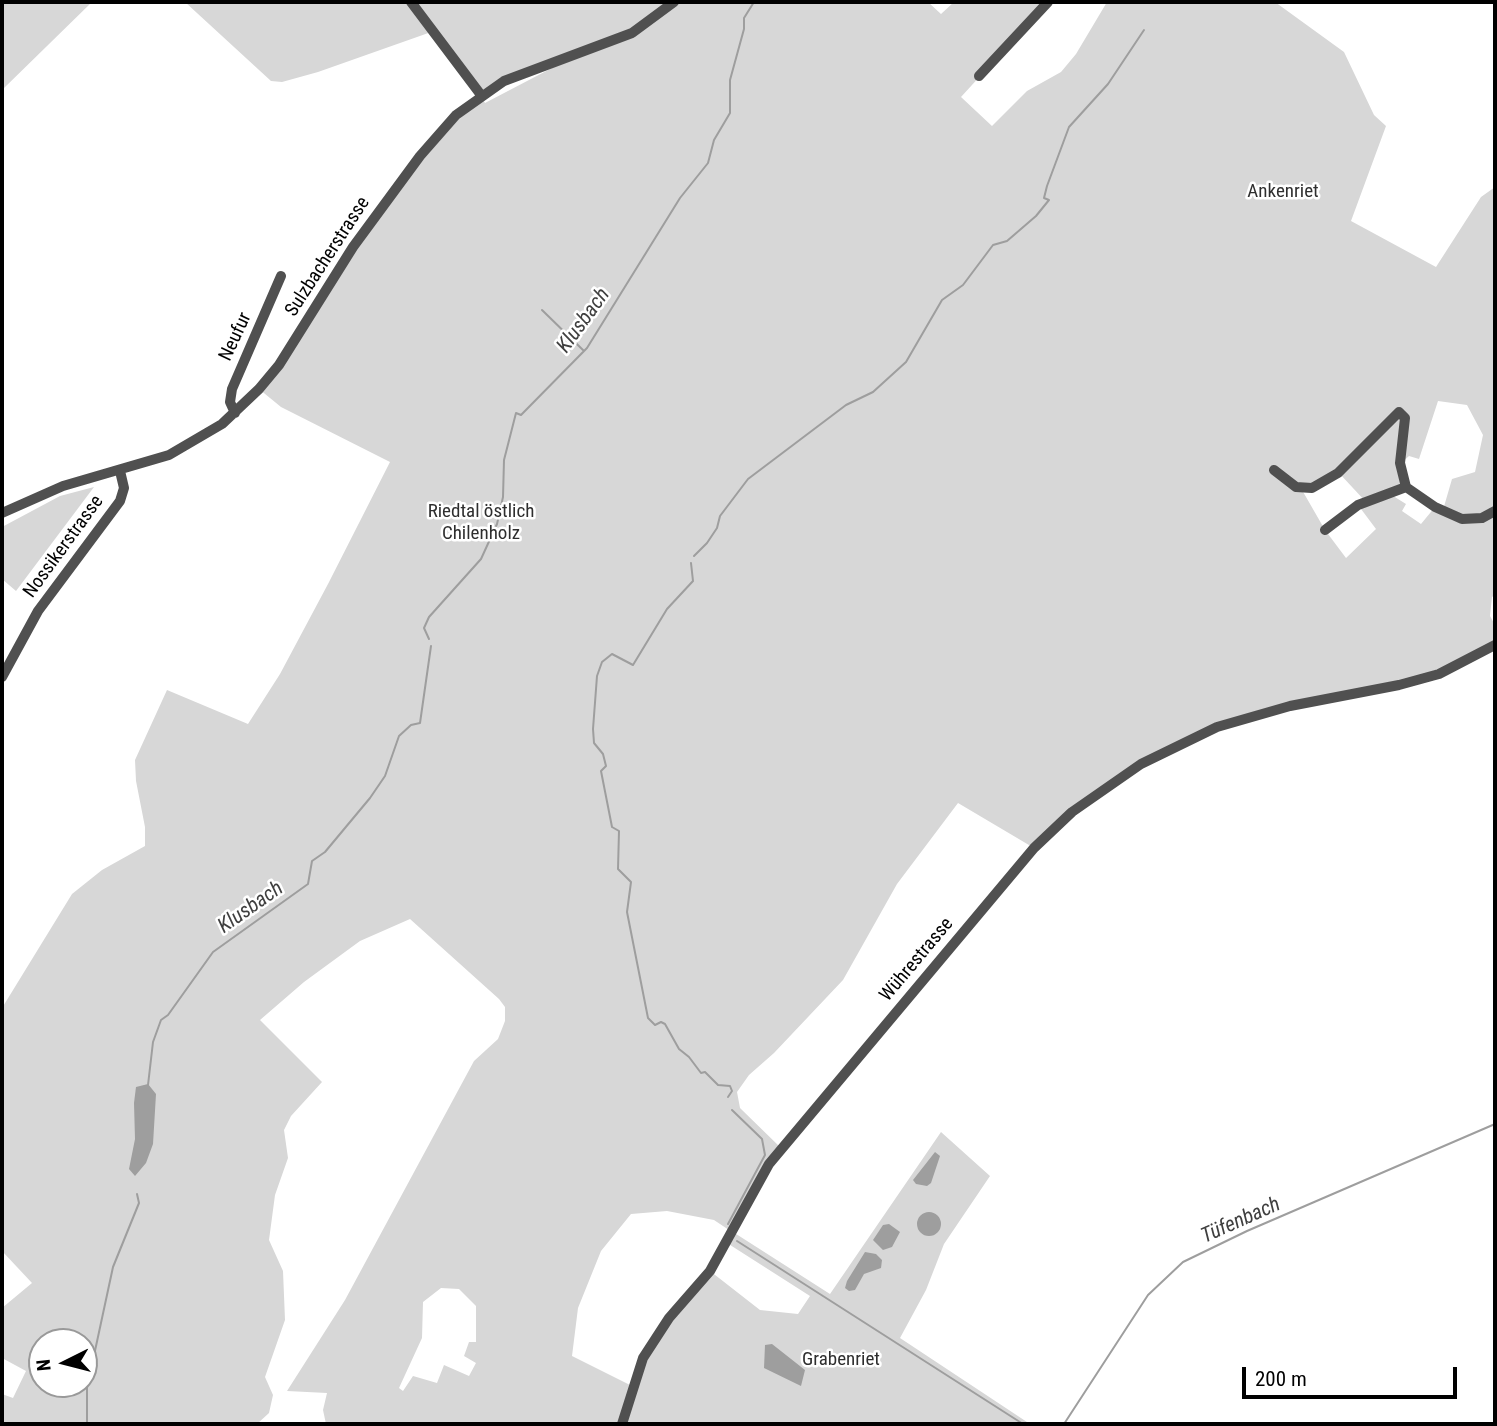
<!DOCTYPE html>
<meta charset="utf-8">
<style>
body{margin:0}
#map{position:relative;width:1497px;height:1426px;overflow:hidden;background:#fff;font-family:"Roboto Condensed",sans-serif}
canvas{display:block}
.frame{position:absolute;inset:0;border:4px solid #000;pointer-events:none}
.north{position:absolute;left:28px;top:1328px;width:70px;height:70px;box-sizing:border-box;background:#fff;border:2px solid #999;border-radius:50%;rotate:264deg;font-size:19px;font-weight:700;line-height:28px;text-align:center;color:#000}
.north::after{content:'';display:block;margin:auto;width:24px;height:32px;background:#000;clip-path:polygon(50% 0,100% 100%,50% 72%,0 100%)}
.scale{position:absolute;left:1242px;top:1367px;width:215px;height:32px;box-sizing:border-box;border:4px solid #000;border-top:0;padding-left:9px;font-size:21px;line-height:24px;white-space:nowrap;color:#000;-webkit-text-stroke:5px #fff;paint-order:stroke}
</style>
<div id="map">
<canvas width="1497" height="1426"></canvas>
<div class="frame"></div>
<div class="north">N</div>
<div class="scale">200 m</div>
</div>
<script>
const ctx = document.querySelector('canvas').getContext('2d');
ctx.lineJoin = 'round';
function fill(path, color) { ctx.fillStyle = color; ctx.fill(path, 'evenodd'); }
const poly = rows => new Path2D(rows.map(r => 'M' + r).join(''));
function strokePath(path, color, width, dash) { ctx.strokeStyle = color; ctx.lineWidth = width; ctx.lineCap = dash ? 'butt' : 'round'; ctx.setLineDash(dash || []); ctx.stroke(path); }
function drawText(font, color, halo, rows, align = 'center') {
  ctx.font = font + ' "Roboto Condensed",sans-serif'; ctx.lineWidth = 5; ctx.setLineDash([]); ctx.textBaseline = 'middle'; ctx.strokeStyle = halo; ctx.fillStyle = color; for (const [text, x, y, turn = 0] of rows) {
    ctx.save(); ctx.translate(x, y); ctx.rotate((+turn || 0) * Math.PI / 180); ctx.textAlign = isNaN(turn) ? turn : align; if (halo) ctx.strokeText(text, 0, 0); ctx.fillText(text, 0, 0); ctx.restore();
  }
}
fill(poly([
 [2,2,92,2,2,90],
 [185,2,928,2,941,14,954,2,1048,2,961,97,992,126,1027,91,1061,72,1076,54,1107,2,1275,2,1344,52,1374,115,1386,126,1351,221,1436,267,1481,197,1495,187,1495,595,1492,597,1490,616,1495,625,1495,645,1439,674,1245,717,1141,764,1034,848,958,803,897,884,843,980,774,1053,749,1075,737,1092,740,1108,781,1148,733,1232,830,1294,941,1132,990,1176,944,1244,926,1290,900,1338,1030,1424,326,1424,323,1410,327,1393,287,1391,345,1300,474,1061,498,1039,505,1021,505,1007,499,999,410,919,360,941,304,982,260,1020,322,1082,291,1116,284,1130,288,1158,275,1195,269,1240,283,1271,285,1320,265,1377,273,1395,269,1413,257,1424,2,1424,2,1394,13,1398,26,1371,2,1358,2,1308,32,1283,2,1251,2,1008,72,894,102,870,145,846,145,827,136,781,135,760,167,690,248,724,280,674,328,584,390,462,281,407,259,389,385,203,480,95,434,31,318,72,282,82,271,81],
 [573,57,485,103,481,96],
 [1438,401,1467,405,1483,435,1475,472,1452,479,1443,510,1435,507,1421,524,1402,511,1406,504,1390,494,1402,482,1400,464,1409,456,1419,459],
 [1339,473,1366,502,1358,505,1376,529,1346,558,1325,530,1302,490],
 [667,1211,714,1220,732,1232,727,1243,810,1296,798,1314,760,1310,710,1271,643,1358,632,1386,572,1356,578,1308,601,1251,631,1214],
 [441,1288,459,1289,476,1306,476,1342,469,1342,464,1356,476,1363,469,1376,444,1365,437,1383,413,1376,403,1391,399,1388,422,1338,423,1302],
 [42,1342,84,1342,84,1384,42,1384],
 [94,487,16,591,2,579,2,527,60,496]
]), '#d7d7d7');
fill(poly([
 [148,1084,156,1094,153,1144,146,1163,135,1176,129,1169,135,1139,134,1103,136,1087],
 [935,1152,940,1156,931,1183,927,1186,916,1184,913,1180],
 '917 1224a12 12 0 1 1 24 0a12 12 0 1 1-24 0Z',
 [889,1224,900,1232,892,1247,883,1250,873,1240,883,1225],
 [865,1252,876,1254,882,1260,881,1268,864,1274,855,1290,849,1291,845,1288,847,1281],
 [772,1344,805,1370,801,1386,764,1368,765,1345]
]), '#9e9e9e');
strokePath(poly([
 [542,310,584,351],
 [694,556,707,543,717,528,720,516,748,479,846,405,873,392,906,362,942,300,963,285,993,245,1007,241,1036,216,1049,200,1044,198,1047,186,1069,127,1108,84,1144,30],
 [691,563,693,581,667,609,633,665,612,654,602,662,597,676,593,729,594,743,603,754,606,766,601,771,612,827,619,831,618,869,631,882,627,912,648,1018,655,1025,661,1022,665,1024,679,1049,689,1057,701,1073,705,1072,718,1085,730,1086,732,1091,728,1097],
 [429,639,424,628,429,617,481,559,497,524,503,497,504,460,516,413,521,415,587,348,680,198,708,163,714,140,730,113,730,80,744,29,744,18,754,2],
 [148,1085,153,1042,161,1020,168,1015,213,952,308,884,312,861,325,852,370,798,385,776,399,736,411,725,420,723,431,646],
 [728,1224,765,1155,762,1139,732,1110],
 [737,1241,1023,1424],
 [87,1424,87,1388,113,1267,139,1203,137,1194],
 [1064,1424,1148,1295,1183,1262,1247,1231,1495,1124]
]), '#9e9e9e', 2);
strokePath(poly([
 [411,2,481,95],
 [979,76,1048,2],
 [235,413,230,402,232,389,281,276],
 [1274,470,1296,487,1312,488,1338,473,1399,412,1405,418,1400,463,1406,487,1435,507,1462,519,1482,518,1495,511],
 [2,513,63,486,169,455,222,424,259,389,279,365,353,247,420,156,456,115,504,81,632,33,674,2],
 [1325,530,1358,505,1406,487],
 [2,677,38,611,120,501,124,488,120,471],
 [622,1424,643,1358,669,1318,710,1271,769,1164,1034,848,1072,812,1141,764,1217,727,1290,706,1399,685,1439,674,1495,645]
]), '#505050', 10);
drawText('19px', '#2e2e2e', '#fff', [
 ["Ankenriet",1283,192],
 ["Riedtal östlich",481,512],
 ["Chilenholz",481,534],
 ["Grabenriet",841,1360]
]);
drawText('19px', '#000', '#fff', [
 ["Sulzbacherstrasse",328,257,-57],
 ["Neufur",236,337,-65],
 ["Nossikerstrasse",64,547,-54],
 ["Wührestrasse",917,960,-50]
]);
drawText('italic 21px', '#3f3f3f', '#fff', [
 ["Klusbach",584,321,-54],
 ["Klusbach",251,908,-35],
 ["Tüfenbach",1241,1221,-24]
]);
</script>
